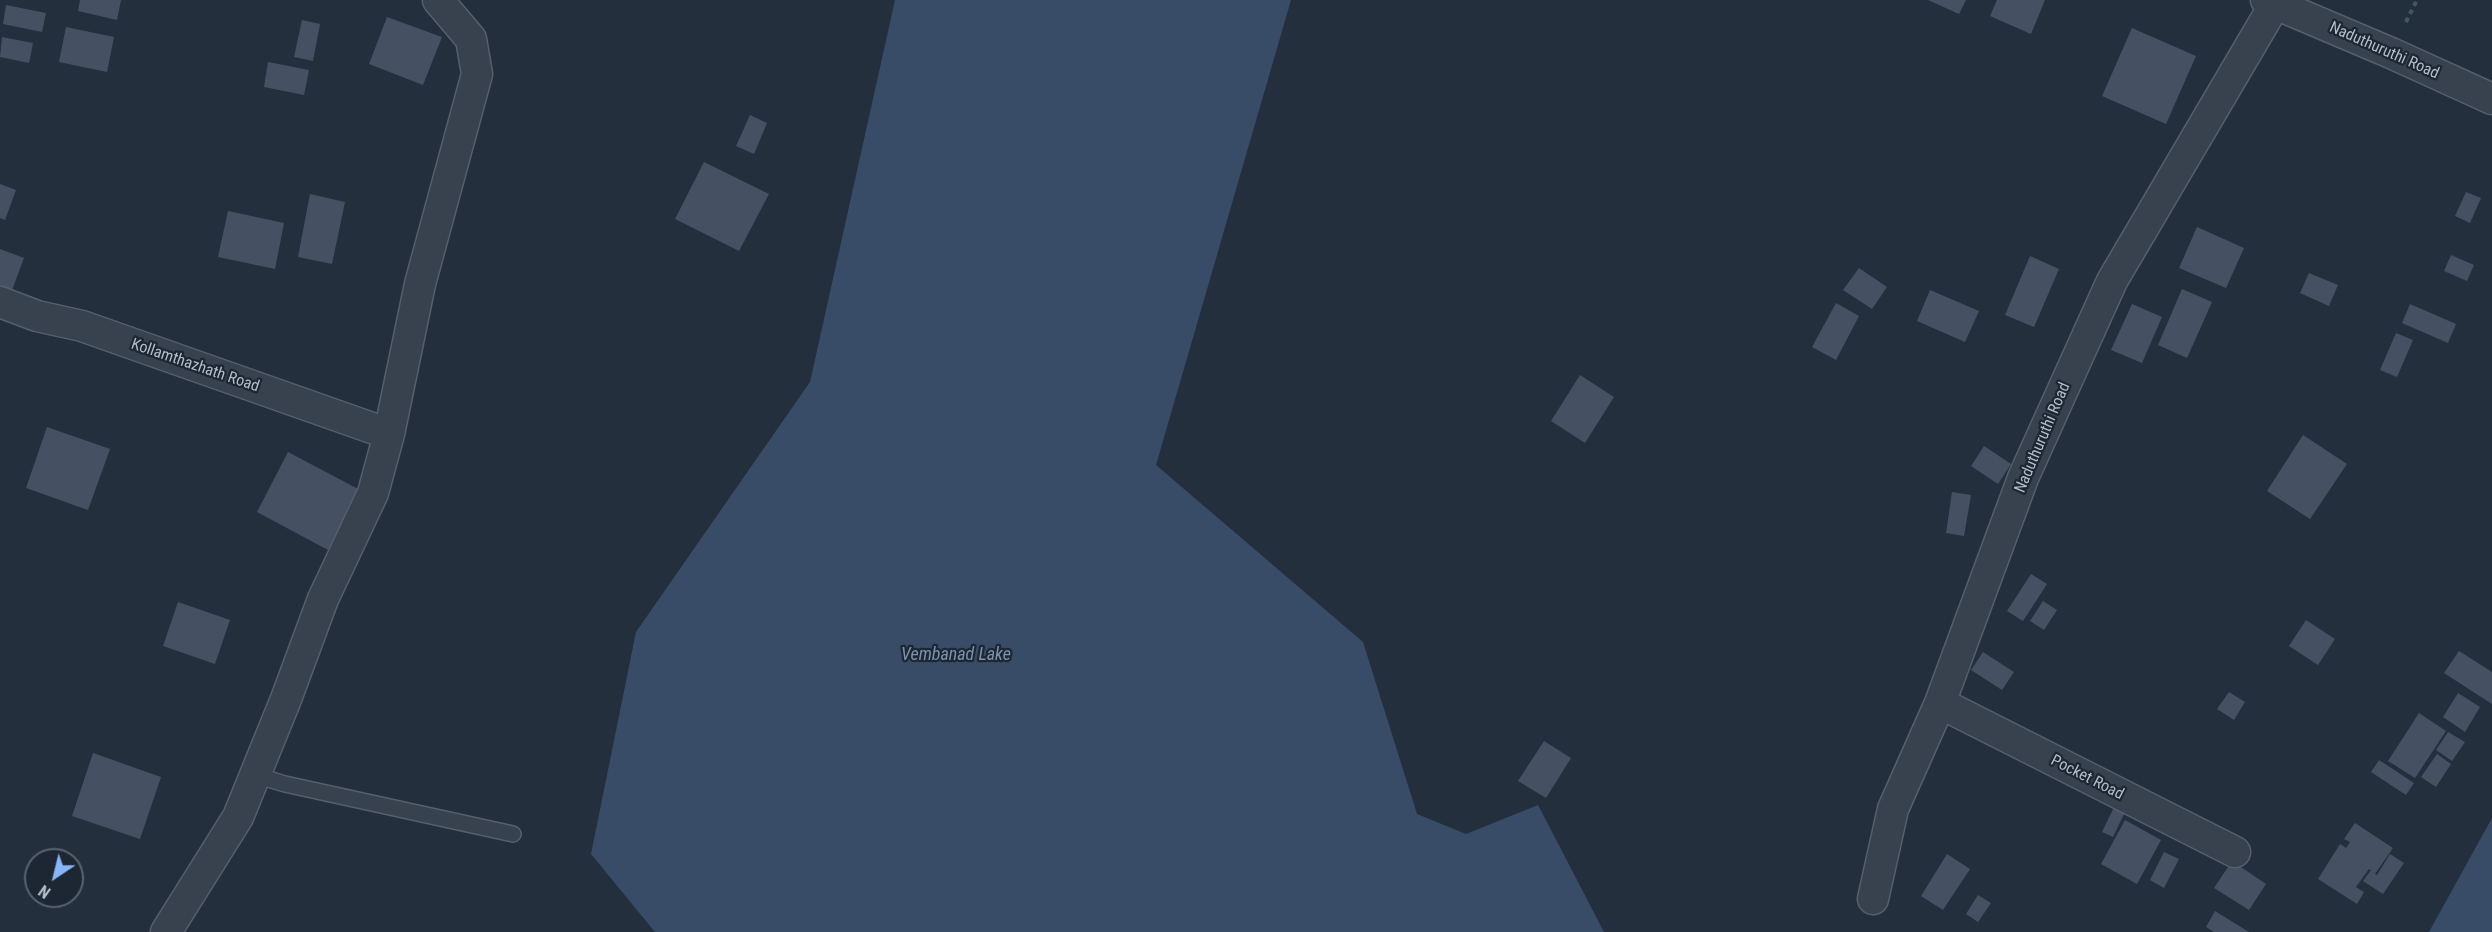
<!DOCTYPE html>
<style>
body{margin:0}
#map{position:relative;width:2492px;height:932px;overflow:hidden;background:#242f3e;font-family:"Roboto Condensed",sans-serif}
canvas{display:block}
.north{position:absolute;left:24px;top:848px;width:60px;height:60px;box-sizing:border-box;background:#1d2633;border:2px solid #59626f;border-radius:50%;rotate:215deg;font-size:16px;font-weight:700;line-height:24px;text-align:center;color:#b4bcc9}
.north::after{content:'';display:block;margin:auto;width:21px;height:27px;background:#8ab4f8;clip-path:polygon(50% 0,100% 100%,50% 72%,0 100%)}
</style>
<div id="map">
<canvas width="2492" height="932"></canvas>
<div class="north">N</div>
</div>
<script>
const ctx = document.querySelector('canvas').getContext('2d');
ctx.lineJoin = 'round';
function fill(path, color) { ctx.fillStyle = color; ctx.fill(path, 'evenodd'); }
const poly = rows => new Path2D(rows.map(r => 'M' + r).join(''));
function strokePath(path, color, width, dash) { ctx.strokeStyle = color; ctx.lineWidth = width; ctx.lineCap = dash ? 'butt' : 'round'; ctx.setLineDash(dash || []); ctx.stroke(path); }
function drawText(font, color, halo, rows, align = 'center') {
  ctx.font = font + ' "Roboto Condensed",sans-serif'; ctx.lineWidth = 4.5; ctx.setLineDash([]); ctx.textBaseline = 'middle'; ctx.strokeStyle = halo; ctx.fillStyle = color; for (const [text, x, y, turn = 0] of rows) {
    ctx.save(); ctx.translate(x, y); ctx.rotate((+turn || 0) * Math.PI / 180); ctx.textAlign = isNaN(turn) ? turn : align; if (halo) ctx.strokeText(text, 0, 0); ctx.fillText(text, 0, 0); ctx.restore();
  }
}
fill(poly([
 [895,0,1291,0,1156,465,1363,642,1417,814,1466,834,1538,805,1604,932,655,932,591,854,636,632,810,382],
 [2492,818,2492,932,2429,932]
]), '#394c67');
fill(poly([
 [80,0,121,0,117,20,78,11],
 [1928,0,1966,0,1959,14],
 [1997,0,2045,0,2031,34,1990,16],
 [6,5,46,13,42,32,3,24],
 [387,17,442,37,423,85,369,64],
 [302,20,320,24,313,61,294,57],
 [66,27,114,37,107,72,59,62],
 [2132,28,2196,56,2166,124,2102,96],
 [2,37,33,43,29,63,0,57],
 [268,62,309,70,304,95,264,87],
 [750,115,767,123,754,154,736,146],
 [704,162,769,194,739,251,675,219],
 [0,184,16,190,5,220,0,218],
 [2466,192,2481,198,2470,223,2455,216],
 [310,194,345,202,332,264,298,257],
 [228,211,284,223,275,269,218,257],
 [2197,227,2244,248,2226,288,2179,268],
 [0,249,24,258,11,293,0,290],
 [2451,255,2474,265,2467,281,2444,271],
 [2030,256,2059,269,2034,327,2005,315],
 [1859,268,1887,287,1872,309,1843,290],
 [2309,273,2338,285,2329,306,2300,293],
 [2182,289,2212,302,2187,358,2158,345],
 [1930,290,1979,311,1965,342,1917,321],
 [1836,303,1859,316,1836,360,1812,347],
 [2132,304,2162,317,2142,363,2111,350],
 [2410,304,2456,324,2448,343,2402,323],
 [2396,333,2413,340,2397,377,2380,370],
 [1580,375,1614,397,1585,443,1551,421],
 [47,427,110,449,88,510,26,488],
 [2303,435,2347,464,2310,519,2267,491],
 [1984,446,2011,464,1998,484,1971,466],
 [288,452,360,490,328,550,257,512],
 [1952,492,1971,495,1964,536,1946,533],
 [2031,574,2047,584,2023,621,2007,611],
 [2043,601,2057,610,2044,630,2030,621],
 [178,602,230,620,215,664,163,646],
 [2306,620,2335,639,2318,665,2289,646],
 [2459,651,2492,672,2492,704,2444,673],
 [1983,652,2014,672,2002,690,1971,670],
 [2229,692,2245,702,2234,720,2217,709],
 [2458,693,2480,707,2465,732,2443,717],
 [2419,713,2446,731,2415,778,2388,761],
 [2448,732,2465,742,2452,761,2436,750],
 [1544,741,1571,758,1546,798,1518,781],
 [93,753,161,777,140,839,72,816],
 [2437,754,2451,764,2436,787,2421,777],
 [2379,760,2414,783,2406,795,2371,772],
 [2115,805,2126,810,2113,837,2102,832],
 [2125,820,2161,840,2137,884,2101,864],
 [2355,823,2393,848,2375,874,2377,875,2390,854,2404,863,2383,894,2363,881,2371,870,2369,869,2356,887,2364,892,2357,904,2318,879,2340,844,2346,848,2350,842,2344,839],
 [2164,852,2179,859,2164,888,2150,880],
 [1947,854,1970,869,1943,910,1921,896],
 [2232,861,2266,884,2249,910,2214,888],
 [1978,895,1991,903,1978,922,1966,914],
 [2215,911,2249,932,2214,932,2206,927]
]), '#455162');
const service = poly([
 [255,775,285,784,513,834]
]);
const minor = poly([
 [2266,0,2391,53,2492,99],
 [0,302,37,316,82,326,389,434],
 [1940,703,2235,852],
 [1873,899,1893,809,1940,703,2023,478,2112,281,2275,4],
 [166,932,238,817,286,699,323,599,373,493,389,434,420,284,477,74,471,39,438,0]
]);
strokePath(service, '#565f6c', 18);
strokePath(minor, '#565f6c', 33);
strokePath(poly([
 [2406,22,2417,0]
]), '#44595c', 4, [4.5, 4.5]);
strokePath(service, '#38414e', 15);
strokePath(minor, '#38414e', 30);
drawText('16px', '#b4bcc9', '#1d2633', [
 ["Naduthuruthi Road",2384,51,24],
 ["Kollamthazhath Road",195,366,19],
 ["Naduthuruthi Road",2043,438,-67],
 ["Pocket Road",2087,778,27]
]);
drawText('italic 18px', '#7c92b1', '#1d2633', [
 ["Vembanad Lake",956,655]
]);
</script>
